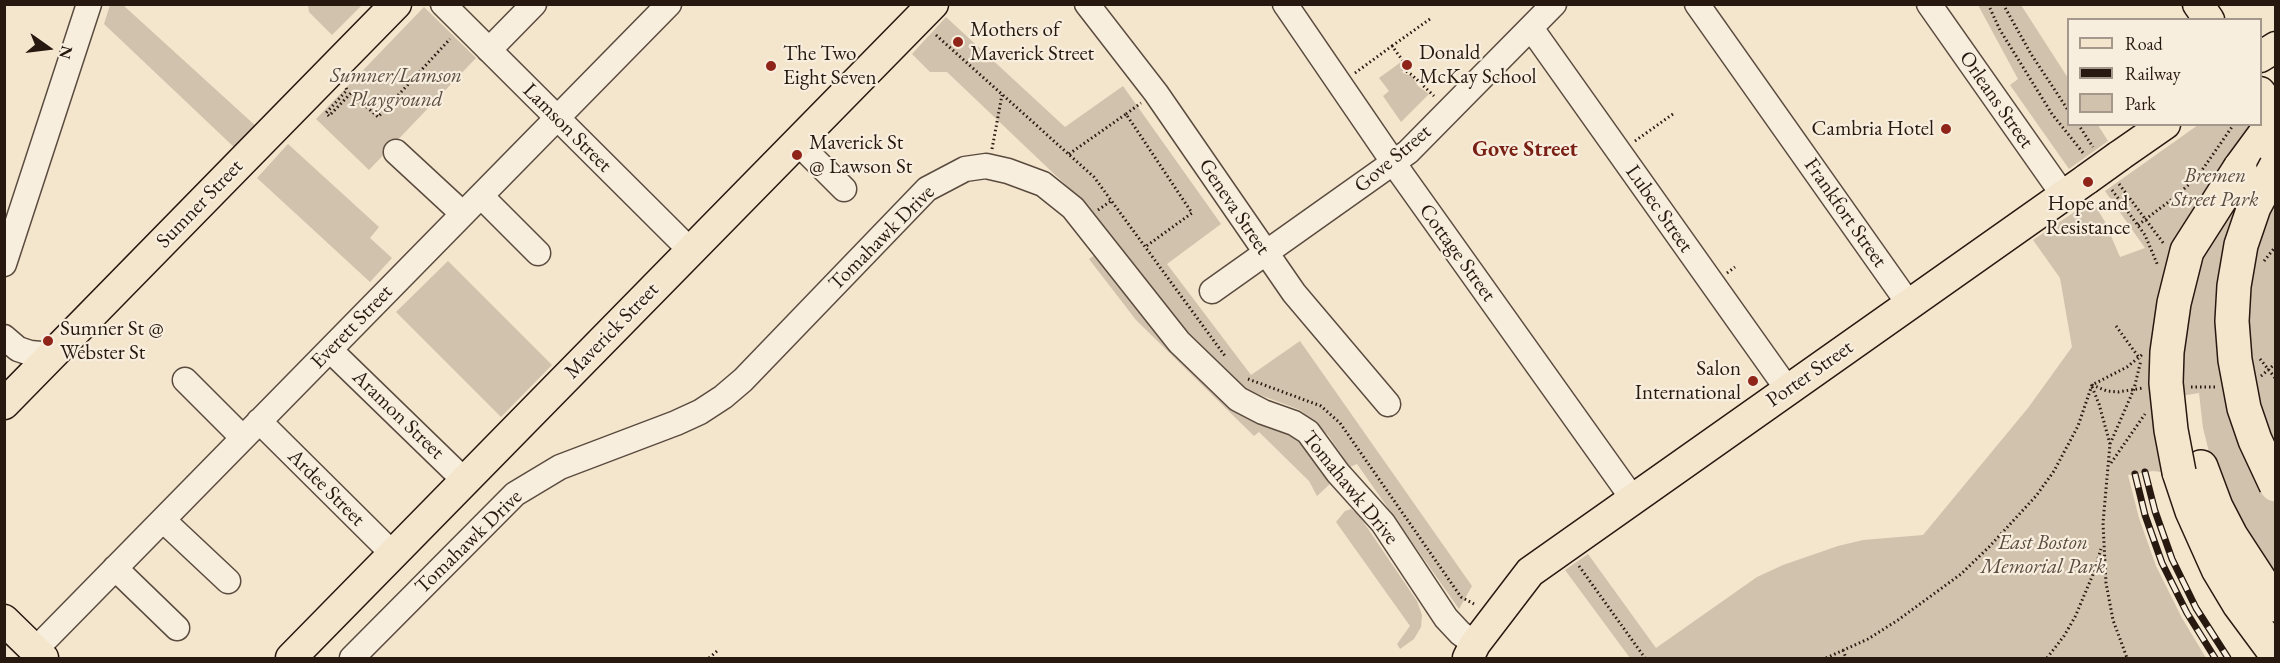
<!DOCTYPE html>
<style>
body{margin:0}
#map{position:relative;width:2280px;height:663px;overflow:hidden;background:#f4e5cd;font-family:"EB Garamond",serif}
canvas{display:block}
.frame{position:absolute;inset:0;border:6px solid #271810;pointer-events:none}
.legend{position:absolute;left:2067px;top:18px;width:195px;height:108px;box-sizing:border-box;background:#f8eede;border:2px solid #a4988c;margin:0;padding:8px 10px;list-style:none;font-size:18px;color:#271810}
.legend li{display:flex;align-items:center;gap:12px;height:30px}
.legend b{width:30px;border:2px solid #a4988c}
.north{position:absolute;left:18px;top:18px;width:60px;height:60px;-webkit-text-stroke:4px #f8eede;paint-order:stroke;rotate:104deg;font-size:16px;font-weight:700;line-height:24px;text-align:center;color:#271810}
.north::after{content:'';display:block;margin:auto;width:21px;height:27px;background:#271810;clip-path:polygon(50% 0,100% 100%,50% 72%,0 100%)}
</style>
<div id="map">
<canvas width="2280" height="663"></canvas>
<div class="frame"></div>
<ul class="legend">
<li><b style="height:8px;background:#f4e5cd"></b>Road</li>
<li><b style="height:8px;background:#271810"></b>Railway</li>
<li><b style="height:16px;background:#d1c2ad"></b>Park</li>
</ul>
<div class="north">N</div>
</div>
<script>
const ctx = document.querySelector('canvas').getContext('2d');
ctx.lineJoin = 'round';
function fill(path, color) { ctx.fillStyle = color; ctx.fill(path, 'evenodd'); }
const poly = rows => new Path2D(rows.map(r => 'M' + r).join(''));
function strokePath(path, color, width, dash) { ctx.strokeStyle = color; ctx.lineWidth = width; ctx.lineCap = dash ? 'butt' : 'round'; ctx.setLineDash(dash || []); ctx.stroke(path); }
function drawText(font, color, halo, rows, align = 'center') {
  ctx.font = font + ' "EB Garamond",serif'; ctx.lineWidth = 4.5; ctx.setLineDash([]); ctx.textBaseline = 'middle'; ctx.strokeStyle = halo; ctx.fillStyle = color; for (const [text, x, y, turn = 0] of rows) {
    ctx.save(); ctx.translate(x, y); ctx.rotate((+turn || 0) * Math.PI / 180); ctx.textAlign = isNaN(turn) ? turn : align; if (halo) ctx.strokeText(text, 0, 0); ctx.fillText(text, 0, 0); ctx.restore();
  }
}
fill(poly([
 [110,5,123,5,258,128,236,149,104,24],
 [308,5,308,4,362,5,332,35,309,12],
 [1978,5,2021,5,2068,78,2068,124,2098,125,2108,141,2069,169,2010,85,2018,79],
 [424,7,476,58,369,170,316,119],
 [946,17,1065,127,1123,86,1221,224,1167,264,1251,375,1300,341,1472,586,1459,609,1357,464,1350,467,1328,435,1300,410,1247,390,1158,303,1071,190,947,72,930,72,912,54],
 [1401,62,1401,69,1403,73,1412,76,1418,86,1429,94,1401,122,1383,96,1389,91,1379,78],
 [2198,125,2259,125,2275,149,2275,584,2264,568,2212,464,2203,428,2199,393,2167,398,2169,473,2153,471,2128,475,2139,518,2156,566,2182,618,2206,658,1630,658,1565,570,1588,554,1656,648,1757,577,1783,565,1838,546,1863,540,1923,535,2028,408,2072,347,2060,278,2033,240,2092,200,2105,222,2120,257,2145,248,2105,191],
 [288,144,379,227,370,238,392,258,370,282,257,178],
 [1095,255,1098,257,1145,319,1233,407,1302,439,1331,483,1317,496,1309,481,1259,432,1254,436,1136,320,1089,259],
 [448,261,552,365,501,417,396,312],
 [1351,509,1358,514,1417,601,1422,615,1421,627,1414,639,1400,649,1397,644,1410,626,1336,522,1345,511]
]), '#d1c2ad');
const minor = poly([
 [443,4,691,251],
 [1087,4,1156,93,1294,293,1388,404],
 [1285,4,1402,175,1633,499],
 [1697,4,1909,304],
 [1929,4,2064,196],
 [1531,28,1788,390],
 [489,50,534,4],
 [797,142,844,189],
 [396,152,463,214],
 [481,196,538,253],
 [4,264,89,4],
 [1212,291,1408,152,1554,4],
 [4,337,18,349,30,353,53,355],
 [330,350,465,481],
 [185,380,243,438],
 [259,421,393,554],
 [163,520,228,581],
 [115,568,177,628],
 [35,650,669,4],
 [352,658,515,494,560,467,676,423,700,412,723,397,743,380,927,189,965,169,986,166,1008,171,1043,184,1073,208,1179,342,1238,399,1263,412,1294,423,1308,432,1338,473,1383,523,1446,618,1460,633,1475,644]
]);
const major = poly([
 [2198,4,2209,20],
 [2260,57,2276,47],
 [2260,92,2276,113],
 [2119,156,2165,124],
 [4,404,396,4],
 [4,620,43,658],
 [291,658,933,4],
 [1468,658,1475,644,1530,572,2087,179]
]);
const highway = poly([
 [2240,168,2276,119],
 [2201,467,2216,507,2231,536,2276,605],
 [2179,472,2192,511,2218,569,2239,604,2276,654]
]);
strokePath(minor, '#5a4b3f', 27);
strokePath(major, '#271810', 33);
strokePath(highway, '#271810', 36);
strokePath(poly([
 [1988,4,2000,30,2052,114,2084,154],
 [2003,4,2031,54,2068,110],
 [936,35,1094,177,1225,356],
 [1392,46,1430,19],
 [1355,73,1392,46,1403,61,1403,69,1412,75,1434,96],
 [346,88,347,90,326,113,329,116,351,93,378,117,450,39],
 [1126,114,1141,103],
 [2078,124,2093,147],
 [1635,141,1673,114],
 [992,149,1002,95],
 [1069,154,1126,114,1192,213,1145,247],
 [2119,184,2164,244],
 [2112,190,2145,235,2158,266],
 [1098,210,1111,201],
 [2138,225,2175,197,2198,176,2234,124],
 [2264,261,2276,246],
 [1727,273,1735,267],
 [2116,326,2140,359],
 [2260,359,2276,379],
 [2261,376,2276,363],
 [1248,379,1321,406,1340,423,1461,597,1476,605],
 [2092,385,2107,391,2118,392,2143,388],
 [2092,387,2099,404,2110,444,2103,523,2106,583,2113,620,2127,658],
 [2191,387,2215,387],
 [2110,444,2134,389,2141,360],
 [2111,463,2145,414],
 [1579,566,1645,658],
 [1843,650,1846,658],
 [709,658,717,651],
 [1826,658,1868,639,1898,620,1961,574,1989,547,2036,496,2054,471,2078,426,2092,385,2127,367,2143,354],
 [2047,658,2064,636,2075,617,2094,572,2101,549]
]), '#271810', 3, [1.5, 3]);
strokePath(minor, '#f8eede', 24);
strokePath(major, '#f4e5cd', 30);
strokePath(highway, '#f4e5cd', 33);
const rail = poly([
 [2145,472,2155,511,2172,559,2196,608,2228,658],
 [2135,474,2145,515,2162,563,2187,613,2215,658]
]);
strokePath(rail, '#271810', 7);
strokePath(rail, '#f8eede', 4.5, [14]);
const majorBridge = poly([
 [2087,179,2119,156]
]);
const highwayBridge = poly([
 [2276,166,2254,207,2241,245,2234,286,2232,321,2235,360,2244,408,2255,440,2276,485],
 [2179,472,2171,430,2166,383,2167,352,2174,303,2187,251,2240,168]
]);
strokePath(majorBridge, '#271810', 33, []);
strokePath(highwayBridge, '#271810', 36, []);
strokePath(majorBridge, '#f4e5cd', 30);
strokePath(highwayBridge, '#f4e5cd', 33);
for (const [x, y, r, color] of [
 [958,42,6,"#8f2418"],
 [1407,65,6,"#8f2418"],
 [771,66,6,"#8f2418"],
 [1946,129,6,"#8f2418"],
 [797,155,6,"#8f2418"],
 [2088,182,6,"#8f2418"],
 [48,341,6,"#8f2418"],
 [1753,381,6,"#8f2418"]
]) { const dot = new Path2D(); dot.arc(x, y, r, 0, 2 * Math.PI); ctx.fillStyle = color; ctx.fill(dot); strokePath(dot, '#f8eede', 2); }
drawText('21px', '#271810', '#f8eede', [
 ["Mothers of",970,30],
 ["Maverick Street",970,54],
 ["Donald",1419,53],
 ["McKay School",1419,77],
 ["The Two",783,54],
 ["Eight Seven",783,78],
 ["Cambria Hotel",1934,129,"right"],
 ["Maverick St",809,143],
 ["@ Lawson St",809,167],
 ["Hope and",2088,204,"center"],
 ["Resistance",2088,228,"center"],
 ["Sumner St @",60,329],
 ["Webster St",60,353],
 ["Salon",1741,369,"right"],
 ["International",1741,393,"right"]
], 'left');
drawText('italic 21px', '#5a4b3f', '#f8eede', [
 ["Sumner/Lamson",396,76],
 ["Playground",396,100],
 ["Bremen",2215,176],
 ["Street Park",2215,200],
 ["East Boston",2043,543],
 ["Memorial Park",2043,567]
]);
drawText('21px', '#271810', '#f8eede', [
 ["Orleans Street",1996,100,55],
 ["Lamson Street",567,128,45],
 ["Gove Street",1393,159,-40],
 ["Sumner Street",200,204,-46],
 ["Geneva Street",1234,207,56],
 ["Lubec Street",1659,209,55],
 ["Frankfort Street",1845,213,55],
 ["Tomahawk Drive",882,238,-45],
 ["Cottage Street",1457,253,54],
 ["Everett Street",352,327,-46],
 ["Maverick Street",612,331,-46],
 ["Porter Street",1810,374,-35],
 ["Aramon Street",398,415,44],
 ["Ardee Street",326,488,45],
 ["Tomahawk Drive",1350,488,51],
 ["Tomahawk Drive",469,542,-44]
]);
drawText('bold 22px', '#7a1f14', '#f8eede', [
 ["Gove Street",1525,150]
]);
</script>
